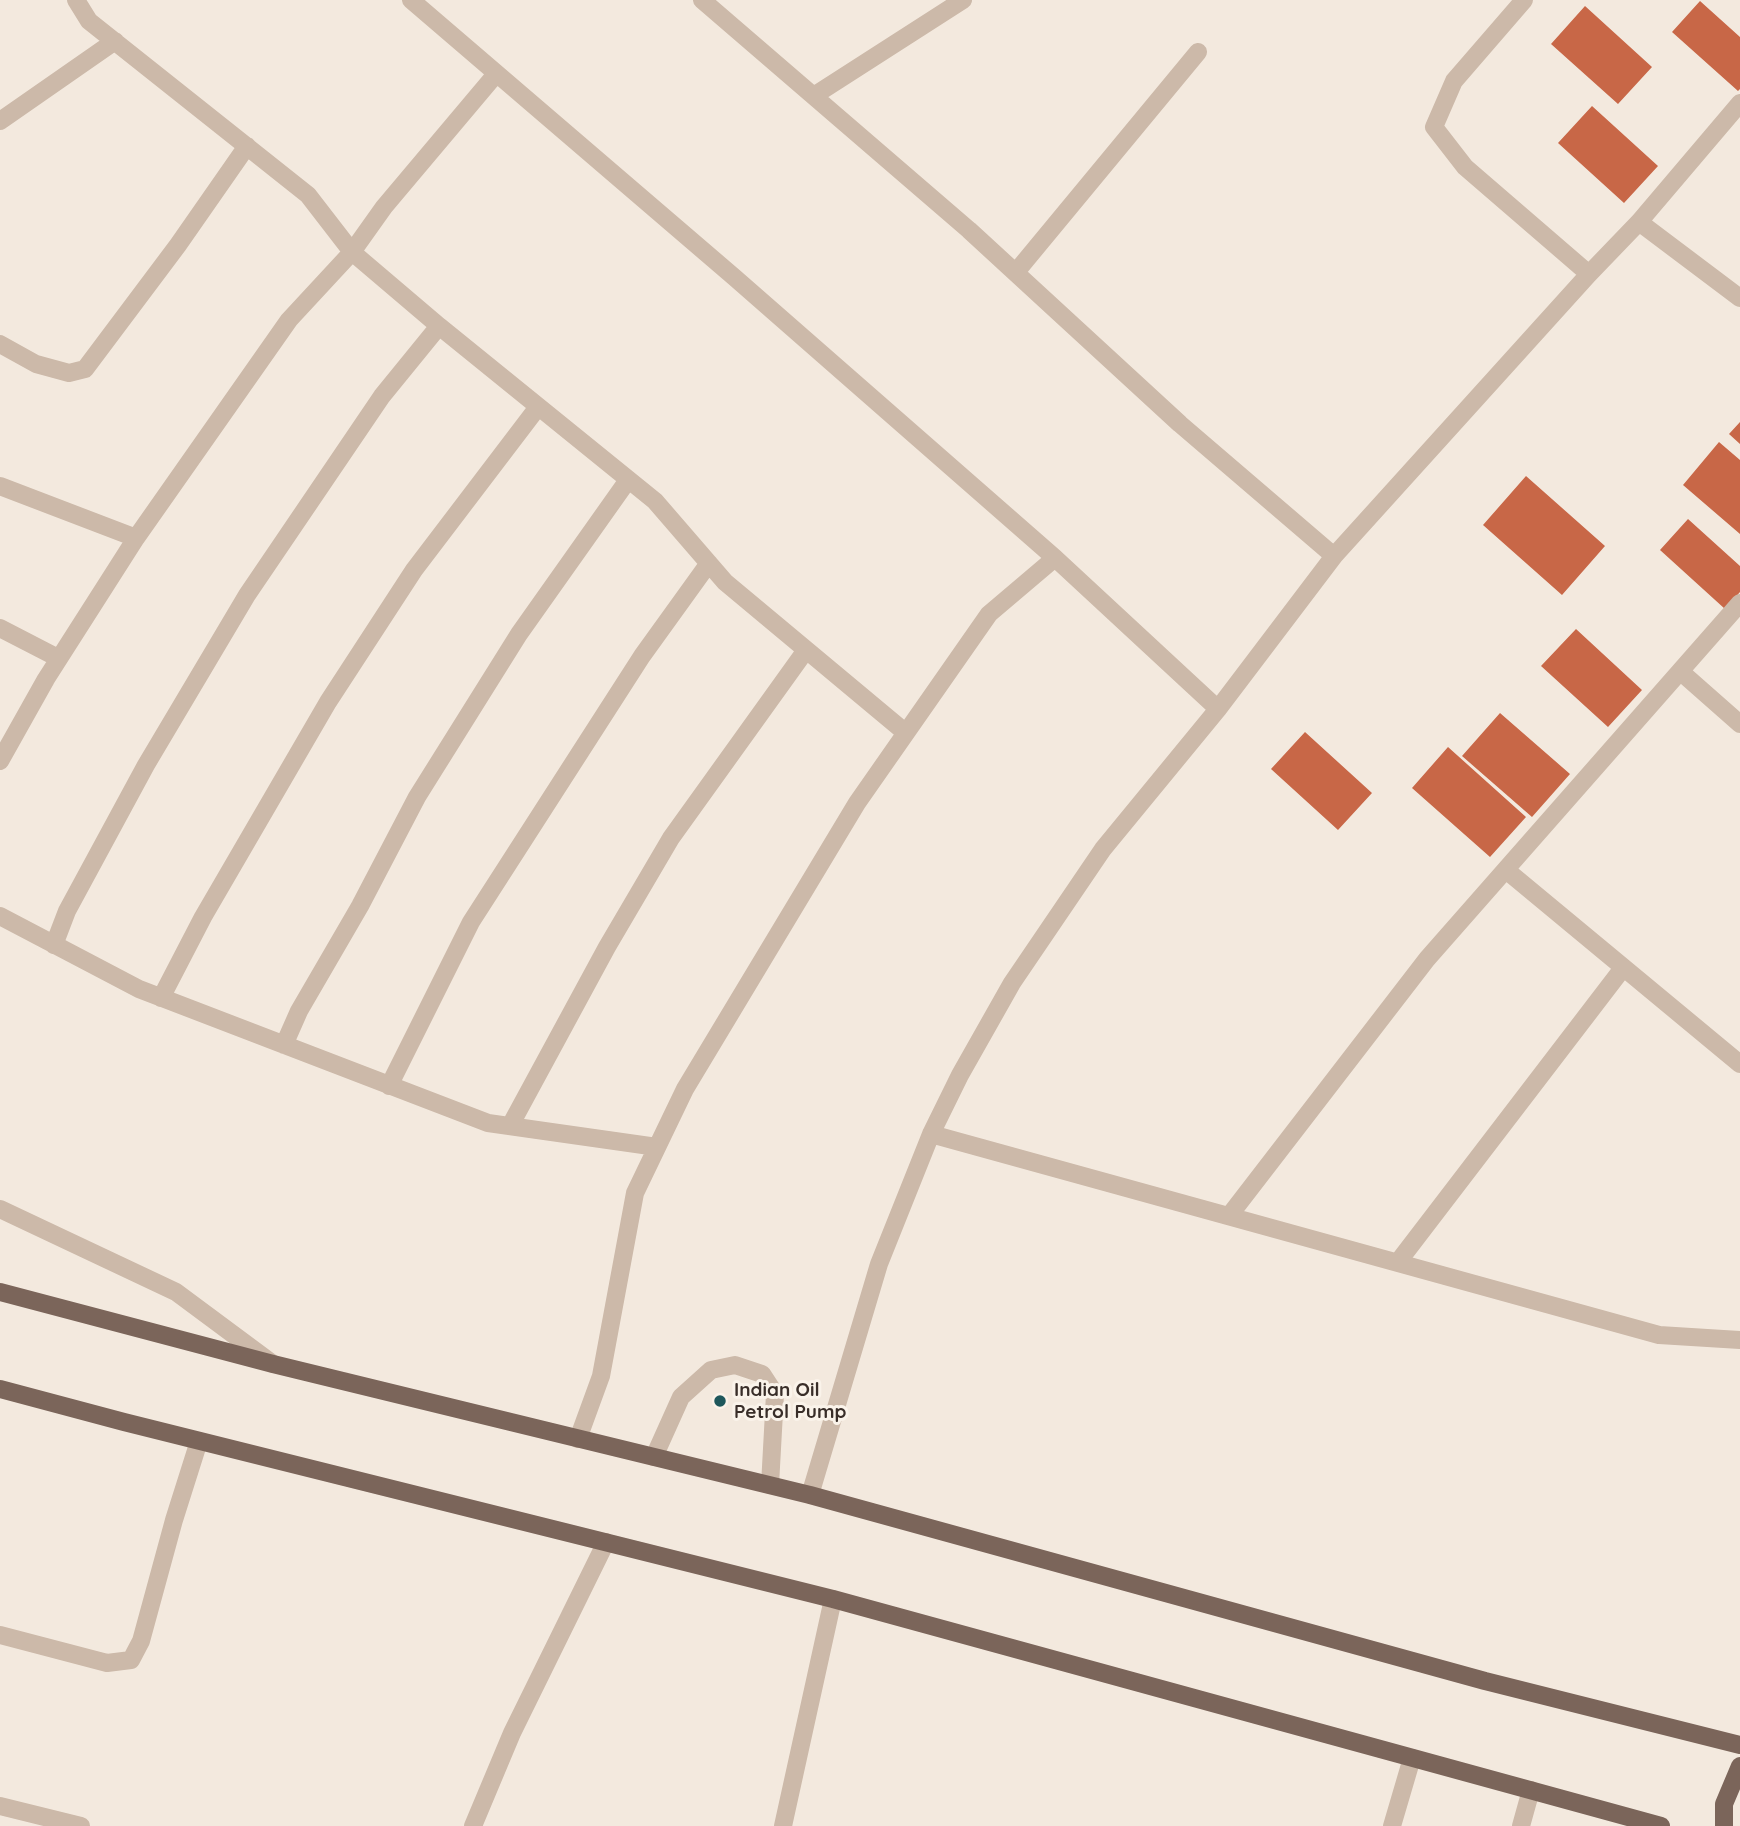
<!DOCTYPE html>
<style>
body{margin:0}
canvas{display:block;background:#f3e9de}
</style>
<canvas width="1740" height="1826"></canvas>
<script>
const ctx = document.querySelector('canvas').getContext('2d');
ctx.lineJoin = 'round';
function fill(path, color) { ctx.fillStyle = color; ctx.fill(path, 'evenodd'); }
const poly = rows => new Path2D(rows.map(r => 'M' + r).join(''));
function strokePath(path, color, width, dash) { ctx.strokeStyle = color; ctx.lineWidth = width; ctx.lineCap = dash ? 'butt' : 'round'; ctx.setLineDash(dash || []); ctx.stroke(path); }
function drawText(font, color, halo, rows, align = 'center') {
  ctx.font = font + ' Quicksand,sans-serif'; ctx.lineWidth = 6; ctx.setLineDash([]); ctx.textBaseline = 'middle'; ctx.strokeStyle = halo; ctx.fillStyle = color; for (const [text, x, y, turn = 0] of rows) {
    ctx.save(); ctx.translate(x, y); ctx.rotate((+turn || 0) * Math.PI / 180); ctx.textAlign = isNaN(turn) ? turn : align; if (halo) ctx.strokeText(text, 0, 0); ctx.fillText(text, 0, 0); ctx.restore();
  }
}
fill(poly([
 [1700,1,1740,37,1740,89,1738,91,1672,32],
 [1585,6,1652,67,1618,104,1551,44],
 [1592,106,1658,166,1624,203,1558,143],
 [1740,422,1740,444,1729,434],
 [1719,442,1740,460,1740,534,1683,485],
 [1526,476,1605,546,1562,595,1483,525],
 [1688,519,1740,566,1740,592,1725,609,1660,550],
 [1576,629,1642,690,1608,727,1541,666],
 [1500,713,1570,774,1532,817,1462,756],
 [1305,732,1372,793,1338,830,1271,769],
 [1448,747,1526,817,1490,857,1412,788]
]), '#c86747');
strokePath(poly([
 [76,0,89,21,308,195,352,252,439,326,655,501,725,582,906,733],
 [411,0,734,277,1055,558,1218,709],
 [702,0,969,230,1180,424,1334,556],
 [1524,0,1454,81,1434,127,1465,167,1589,274],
 [815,95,963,0],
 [0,121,115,41],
 [1639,222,1740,298],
 [1016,272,1198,52],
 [0,344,36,364,69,373,85,369,178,245,247,146],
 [0,486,136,538],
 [0,628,58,658],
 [1681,672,1740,724],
 [0,761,46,679,136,538,289,320,352,252,384,207,496,74],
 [1506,870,1740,1064],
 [0,916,139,989,488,1123,657,1147],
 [54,945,67,911,146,765,247,595,382,396,439,326],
 [161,998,203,917,328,702,414,570,538,407],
 [284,1045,299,1011,360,906,417,797,519,634,628,480],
 [389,1086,471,922,642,656,709,563],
 [510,1126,607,947,671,838,806,650],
 [931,1134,1659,1335,1740,1340],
 [0,1209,176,1292,273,1364],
 [1229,1216,1427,959,1740,603],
 [1398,1262,1623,968],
 [578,1439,601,1376,635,1193,685,1089,857,803,989,614,1055,558],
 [654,1457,681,1397,711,1370,735,1365,762,1374,775,1394,770,1485],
 [810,1495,879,1264,931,1134,960,1075,1012,983,1103,849,1218,709,1334,556,1589,274,1639,222,1740,103],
 [0,1635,107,1663,131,1660,141,1641,174,1520,199,1441],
 [0,1806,81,1826],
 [473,1826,512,1733,606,1542],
 [783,1826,833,1599],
 [1392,1826,1412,1758],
 [1521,1826,1531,1790]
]), '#ccb9a9', 18);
strokePath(poly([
 [0,1292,273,1364,810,1495,1485,1681,1740,1745],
 [0,1389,124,1422,833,1599,1661,1826],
 [1724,1826,1724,1804,1740,1766]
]), '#7b655a', 18);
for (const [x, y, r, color] of [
 [720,1401,7,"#1e575b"]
]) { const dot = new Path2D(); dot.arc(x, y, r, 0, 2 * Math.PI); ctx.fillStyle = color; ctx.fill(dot); strokePath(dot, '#faf3ea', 2.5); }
drawText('bold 19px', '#392e29', '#faf3ea', [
 ["Indian Oil",734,1390],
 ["Petrol Pump",734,1412]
], 'left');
</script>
